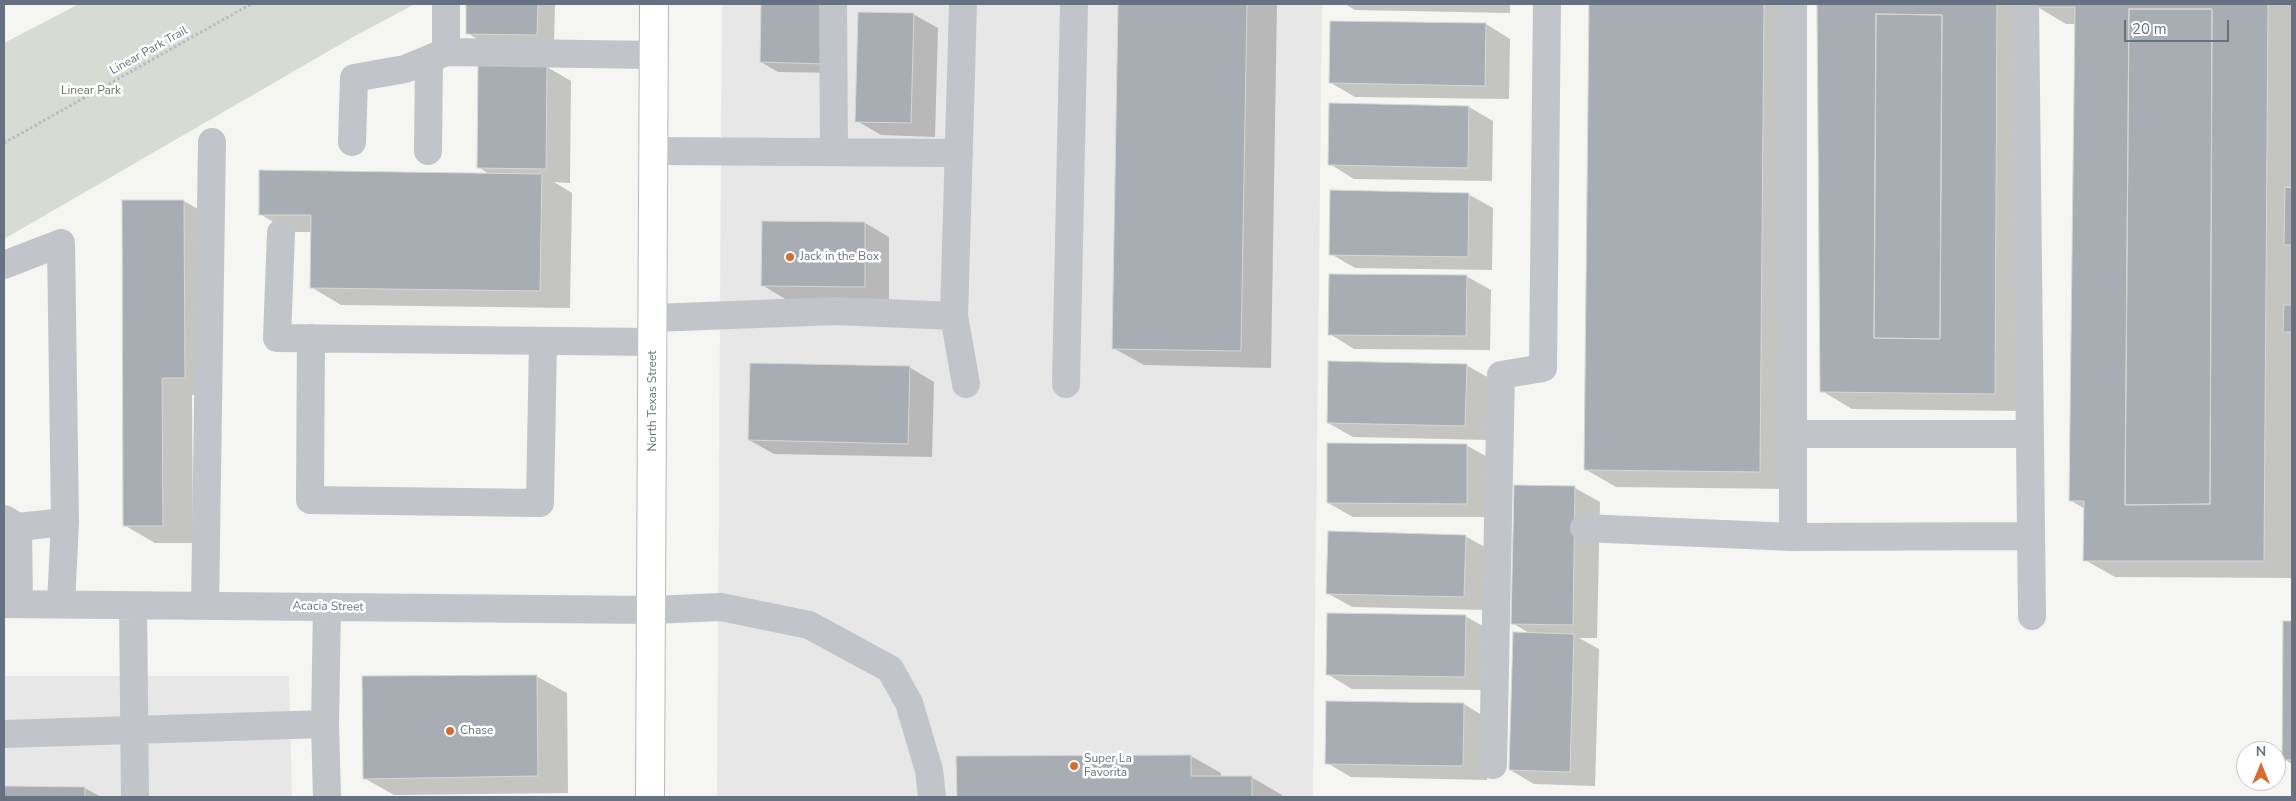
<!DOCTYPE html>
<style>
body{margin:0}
#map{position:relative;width:2296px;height:801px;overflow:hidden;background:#f5f6f2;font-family:"Nunito Sans",sans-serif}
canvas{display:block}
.frame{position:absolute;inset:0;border:5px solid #667282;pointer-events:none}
.north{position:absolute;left:2236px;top:741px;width:50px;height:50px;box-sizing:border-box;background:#fff;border:1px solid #c2c7cd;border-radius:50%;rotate:0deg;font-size:14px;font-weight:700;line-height:20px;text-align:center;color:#667282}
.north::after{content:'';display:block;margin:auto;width:18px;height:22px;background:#d86b30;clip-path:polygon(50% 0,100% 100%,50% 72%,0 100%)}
.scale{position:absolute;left:2124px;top:20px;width:105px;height:22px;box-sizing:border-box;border:2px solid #667282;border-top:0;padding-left:6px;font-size:15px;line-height:18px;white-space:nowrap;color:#667282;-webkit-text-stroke:4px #fff;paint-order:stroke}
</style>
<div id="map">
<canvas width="2296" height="801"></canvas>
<div class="frame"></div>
<div class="north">N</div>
<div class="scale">20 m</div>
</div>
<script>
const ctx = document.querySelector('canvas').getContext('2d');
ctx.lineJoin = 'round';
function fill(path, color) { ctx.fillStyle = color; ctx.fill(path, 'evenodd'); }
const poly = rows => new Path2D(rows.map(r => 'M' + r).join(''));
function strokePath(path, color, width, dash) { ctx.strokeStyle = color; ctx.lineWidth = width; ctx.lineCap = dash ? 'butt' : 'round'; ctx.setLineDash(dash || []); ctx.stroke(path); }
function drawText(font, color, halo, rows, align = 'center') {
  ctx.font = font + ' "Nunito Sans",sans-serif'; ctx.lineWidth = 5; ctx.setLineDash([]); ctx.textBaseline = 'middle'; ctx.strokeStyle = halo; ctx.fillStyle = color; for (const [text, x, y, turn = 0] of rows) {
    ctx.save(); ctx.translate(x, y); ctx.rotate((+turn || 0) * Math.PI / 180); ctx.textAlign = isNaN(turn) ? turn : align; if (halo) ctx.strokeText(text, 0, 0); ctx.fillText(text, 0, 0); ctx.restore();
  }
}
fill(poly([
 [722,4,1322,4,1313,797,717,797],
 [4,676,289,676,292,797,4,797]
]), '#e6e7e6');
fill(poly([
 [79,4,415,4,353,37,4,239,4,43]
]), '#d6dcd4');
fill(poly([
 [468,4,555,4,554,45,484,43,467,33],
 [762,4,824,5,841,73,778,72,761,62],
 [1119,4,1277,4,1271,368,1144,365,1113,348],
 [1345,4,1510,4,1510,13,1355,10],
 [1590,4,1794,4,1790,489,1616,487,1585,469],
 [1819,4,2027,4,2025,411,1852,409,1822,391],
 [2036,4,2292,4,2292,578,2115,577,2085,560,2085,509,2070,500,2076,24,2066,24,2036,6],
 [913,14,938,28,935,137,881,135,857,121],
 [1486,24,1510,39,1509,99,1355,97,1331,83],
 [547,67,571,81,570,183,554,182,572,193,570,308,341,305,311,287,312,232,290,232,260,214,491,175,478,167],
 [1469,107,1493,121,1492,181,1354,179,1330,164],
 [1468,194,1493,208,1492,270,1355,268,1331,254],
 [123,201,184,201,214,218,215,395,192,395,193,543,155,543,124,525],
 [865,223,889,237,889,301,787,300,762,285],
 [1466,276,1491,290,1490,350,1354,349,1330,334],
 [1466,365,1491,379,1490,440,1353,437,1328,423],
 [909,367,934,382,932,457,774,454,749,440],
 [1466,445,1491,459,1491,517,1353,517,1328,503],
 [1515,487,1575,488,1600,502,1597,638,1579,638,1599,649,1595,786,1534,784,1510,770,1531,634,1512,623],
 [1465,536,1490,550,1489,610,1352,607,1327,593],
 [1465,616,1490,630,1489,690,1352,689,1327,674],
 [2285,623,2292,623,2292,764,2284,759],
 [536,676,567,693,568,793,394,795,364,778],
 [1464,704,1488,719,1487,780,1351,777,1327,763],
 [1191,756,1221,773,1221,777,1251,777,1282,795,1282,797,958,797,958,757],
 [4,787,85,788,101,797,4,797]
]), '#0003');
const building = poly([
 [466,4,538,4,537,35,466,34,466,4],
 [761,4,825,4,824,64,760,62,761,4],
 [1118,4,1247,4,1241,351,1112,349,1118,4],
 [1589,4,1764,4,1760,472,1584,470,1589,4],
 [1817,4,1997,4,1995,394,1820,392,1817,4],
 [1876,14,1942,15,1940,339,1874,338,1876,14],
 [2035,4,2268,4,2264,561,2083,561,2084,501,2069,501,2075,7,2035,7,2035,4],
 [2129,9,2212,9,2210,504,2125,505,2129,9],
 [2129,9,2212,9,2210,504,2125,505,2129,9],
 [858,12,914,13,911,123,855,122,858,12],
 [1876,14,1942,15,1940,339,1874,338,1876,14],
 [1330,21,1486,23,1485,86,1329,83,1330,21],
 [478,65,547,65,546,169,477,168,478,65],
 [1329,103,1469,106,1468,168,1328,165,1329,103],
 [259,170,542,174,540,291,310,288,311,215,259,215,259,170],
 [2285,187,2292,188,2292,245,2284,245,2285,187],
 [1330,190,1469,193,1468,257,1329,255,1330,190],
 [122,200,184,200,185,378,162,378,163,526,123,526,122,200],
 [762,221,865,222,865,287,761,286,762,221],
 [1329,274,1467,275,1466,336,1328,335,1329,274],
 [2284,305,2292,305,2292,332,2283,332,2284,305],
 [1328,361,1467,364,1465,426,1327,423,1328,361],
 [750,363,910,366,908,444,748,440,750,363],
 [1327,443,1467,444,1467,504,1327,503,1327,443],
 [1514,485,1575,486,1573,625,1511,624,1514,485],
 [1328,531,1466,535,1464,597,1326,594,1328,531],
 [1327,613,1466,615,1465,677,1326,675,1327,613],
 [2283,621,2292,621,2292,760,2282,760,2283,621],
 [1513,632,1574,634,1570,772,1509,770,1513,632],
 [537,675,538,776,363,779,362,676,537,675],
 [1326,701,1464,703,1463,766,1325,764,1326,701],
 [1191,755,1191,776,1252,776,1252,797,957,797,956,756,1191,755],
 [4,786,85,787,85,797,4,797,4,786]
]);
fill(building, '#a8adb4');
strokePath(building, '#d7d7d5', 1);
const major = poly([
 [650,797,654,4]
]);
strokePath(major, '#b4b8bc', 30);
strokePath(poly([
 [4,143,251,4]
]), '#b9bbbe', 3, [2.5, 2.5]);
strokePath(poly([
 [446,4,446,52,654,55],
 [833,4,834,152],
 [1793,4,1793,537],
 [2025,4,2032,616],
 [352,142,354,78,405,69,446,52],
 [428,151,429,59],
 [653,151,959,153],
 [281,233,277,338,653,342],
 [4,265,61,243,65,522,18,527,4,519],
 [954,316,966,384],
 [653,318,836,311,954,316,963,4],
 [311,338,310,500,540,503,543,341],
 [1066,384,1074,4],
 [1793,434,2030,434],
 [18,527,19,604],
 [1584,528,1793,537,2031,536],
 [4,604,652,610,721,607,809,625,890,669,909,703,929,770,932,797],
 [61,604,65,522],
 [133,606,135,797],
 [205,606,212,142],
 [325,724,327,797],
 [4,734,325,724,327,607],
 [1493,765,1501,375,1543,368,1547,4]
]), '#c1c4c8', 28);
strokePath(major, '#fff', 28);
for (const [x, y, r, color] of [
 [790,257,5,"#d86b30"],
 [450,731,5,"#d86b30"],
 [1074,766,5,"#d86b30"]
]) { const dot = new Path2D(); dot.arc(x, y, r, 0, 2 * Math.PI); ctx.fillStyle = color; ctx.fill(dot); strokePath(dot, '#fff', 2); }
drawText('12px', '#667282', '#fff', [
 ["Linear Park Trail",149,51,-29],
 ["North Texas Street",653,401,-90],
 ["Acacia Street",328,607,1]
]);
drawText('12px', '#677965', '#fff', [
 ["Linear Park",91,91]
]);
drawText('12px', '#667282', '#fff', [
 ["Jack in the Box",800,257],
 ["Chase",460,731],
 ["Super La",1084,759],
 ["Favorita",1084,773]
], 'left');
</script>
